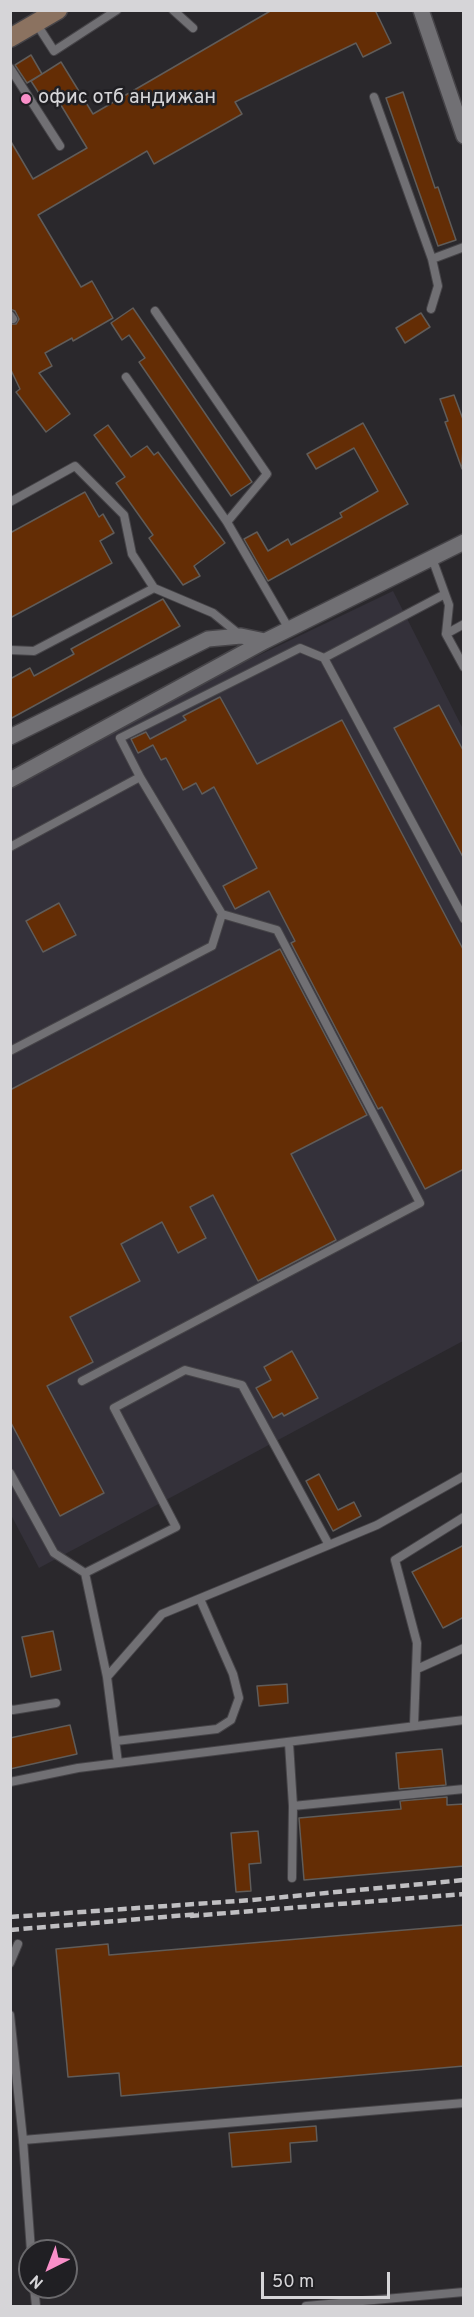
<!DOCTYPE html>
<meta charset="utf-8">
<style>
body{margin:0}
#map{position:relative;width:474px;height:2317px;overflow:hidden;background:#2a282c;font-family:Overpass,sans-serif}
canvas{display:block}
.frame{position:absolute;inset:0;border:12px solid #d6d5d8;pointer-events:none}
.north{position:absolute;left:18px;top:2239px;width:60px;height:60px;box-sizing:border-box;background:#201f23;border:2px solid #69686b;border-radius:50%;rotate:222deg;font-size:16px;font-weight:700;line-height:24px;text-align:center;color:#d6d5d8}
.north::after{content:'';display:block;margin:auto;width:21px;height:27px;background:#f98fc9;clip-path:polygon(50% 0,100% 100%,50% 72%,0 100%)}
.scale{position:absolute;left:261px;top:2272px;width:129px;height:27px;box-sizing:border-box;border:3px solid #d6d5d8;border-top:0;padding-left:8px;font-size:18px;line-height:21px;white-space:nowrap;color:#d6d5d8;-webkit-text-stroke:4px #201f23;paint-order:stroke}
</style>
<div id="map">
<canvas width="474" height="2317"></canvas>
<div class="frame"></div>
<div class="north">N</div>
<div class="scale">50 m</div>
</div>
<script>
const ctx = document.querySelector('canvas').getContext('2d');
ctx.lineJoin = 'round';
function fill(path, color) { ctx.fillStyle = color; ctx.fill(path, 'evenodd'); }
const poly = rows => new Path2D(rows.map(r => 'M' + r).join(''));
function strokePath(path, color, width, dash) { ctx.strokeStyle = color; ctx.lineWidth = width; ctx.lineCap = dash ? 'butt' : 'round'; ctx.setLineDash(dash || []); ctx.stroke(path); }
function drawText(font, color, halo, rows, align = 'center') {
  ctx.font = font + ' Overpass,sans-serif'; ctx.lineWidth = 5; ctx.setLineDash([]); ctx.textBaseline = 'middle'; ctx.strokeStyle = halo; ctx.fillStyle = color; for (const [text, x, y, turn = 0] of rows) {
    ctx.save(); ctx.translate(x, y); ctx.rotate((+turn || 0) * Math.PI / 180); ctx.textAlign = isNaN(turn) ? turn : align; if (halo) ctx.strokeText(text, 0, 0); ctx.fillText(text, 0, 0); ctx.restore();
  }
}
fill(poly([
 [393,591,463,729,463,1341,39,1568,11,1515,11,774]
]), '#34313a');
const building = poly([
 [272,10,375,10,391,43,363,57,356,43,302,69,235,102,242,114,154,164,147,151,38,215,81,287,92,281,113,318,73,341,72,338,45,353,52,366,39,373,70,414,46,432,16,392,20,389,10,368,10,324,16,324,19,319,15,311,10,309,10,140,33,179,87,148,53,92,42,98,31,81,61,62,93,114,272,10],
 [31,55,42,74,27,83,15,65,31,55],
 [403,92,435,188,438,187,456,240,438,246,386,98,403,92],
 [133,308,252,482,231,496,139,362,145,358,129,335,122,340,111,323,133,308],
 [421,313,430,327,405,343,396,328,421,313],
 [454,395,464,422,462,469,445,422,448,421,440,399,454,395],
 [363,423,408,504,268,581,244,539,257,532,268,551,288,539,291,545,342,517,340,513,378,491,354,448,316,469,307,454,363,423],
 [108,425,131,457,147,446,154,455,158,452,225,543,194,566,200,576,183,585,149,538,153,535,116,483,125,477,94,435,108,425],
 [85,492,99,517,103,514,114,533,100,541,112,563,10,618,10,533,85,492],
 [163,599,180,626,10,719,10,679,30,668,34,676,74,654,71,649,163,599],
 [220,697,257,764,342,720,464,951,464,1169,425,1189,382,1107,378,1109,291,943,295,941,269,891,235,909,223,886,257,868,214,787,202,794,196,783,183,790,166,758,161,760,153,745,138,753,131,739,146,732,150,739,186,720,183,716,220,697],
 [439,705,464,752,464,859,394,728,439,705],
 [59,903,76,935,43,952,26,921,59,903],
 [280,949,367,1115,291,1154,336,1240,258,1281,213,1195,190,1207,206,1238,178,1253,162,1222,121,1244,140,1281,70,1317,93,1362,47,1386,104,1493,60,1516,10,1421,10,1090,280,949],
 [292,1351,318,1398,284,1416,282,1413,273,1418,256,1388,271,1380,264,1367,292,1351],
 [319,1474,338,1510,354,1502,361,1516,333,1531,306,1481,319,1474],
 [464,1545,464,1617,443,1628,412,1572,464,1545],
 [53,1631,61,1670,31,1677,22,1637,53,1631],
 [287,1684,288,1703,259,1706,257,1686,287,1684],
 [70,1725,77,1754,10,1769,10,1738,70,1725],
 [442,1749,446,1785,399,1789,396,1753,442,1749],
 [447,1797,447,1805,464,1804,464,1866,304,1880,299,1818,401,1809,400,1801,447,1797],
 [258,1831,261,1863,249,1864,251,1891,236,1892,231,1833,258,1831],
 [464,1925,464,2066,121,2096,119,2073,68,2077,56,1949,108,1944,109,1955,464,1925],
 [316,2126,317,2141,290,2143,291,2162,232,2167,229,2133,316,2126]
]);
fill(building, '#642d05');
strokePath(building, '#605c59', 1.5);
const lane = poly([
 [173,10,193,28],
 [36,23,54,51,117,10],
 [10,68,60,146],
 [374,97,432,259,438,286,431,309],
 [432,259,464,247],
 [155,311,267,474,227,522],
 [10,315,13,319],
 [126,377,227,522,289,629],
 [10,502,75,466,124,515,132,554,154,588],
 [432,558,449,605,446,634,464,667],
 [445,594,324,658,464,919],
 [446,634,464,624],
 [10,650,34,651,154,588,213,613,240,635],
 [10,847,140,777],
 [10,1051,212,946,222,914,140,777,120,738,300,648,324,658],
 [82,1381,420,1203,277,930,222,914],
 [10,1473,54,1553,85,1573,176,1527,114,1408,185,1370,242,1385,329,1545,377,1525,464,1476],
 [85,1573,107,1677],
 [417,1669,464,1648],
 [10,1709,13,1710,56,1703],
 [414,1725,417,1643,395,1560,464,1517],
 [116,1741,217,1729,231,1720,239,1698,233,1674,200,1599],
 [289,1743,293,1806,292,1878],
 [118,1763,107,1677,162,1614,329,1545],
 [10,1782,78,1768,464,1720],
 [293,1806,464,1789],
 [10,1963,18,1944],
 [10,2015,23,2140],
 [31,2251,23,2140,464,2103],
 [34,2287,36,2306],
 [306,2306,464,2292]
]);
const street = poly([
 [421,10,464,136],
 [10,737,208,639,241,636,265,641],
 [10,780,265,641,464,542]
]);
const secondary = poly([
 [10,38,58,10]
]);
strokePath(lane, '#464448', 10);
strokePath(street, '#464448', 18);
strokePath(secondary, '#464448', 21);
strokePath(lane, '#717074', 8);
strokePath(street, '#717074', 15);
strokePath(secondary, '#8b7260', 18);
strokePath(poly([
 [190,1916,464,1894],
 [10,1917,252,1900,464,1880],
 [10,1930,199,1914]
]), '#c0bfc2', 4.5, [9, 4.5]);
for (const [x, y, r, color] of [
 [26,99,6,"#f98fc9"]
]) { const dot = new Path2D(); dot.arc(x, y, r, 0, 2 * Math.PI); ctx.fillStyle = color; ctx.fill(dot); strokePath(dot, '#201f23', 2); }
drawText('20px', '#d6d5d8', '#201f23', [
 ["офис отб андижан",38,99]
], 'left');
</script>
